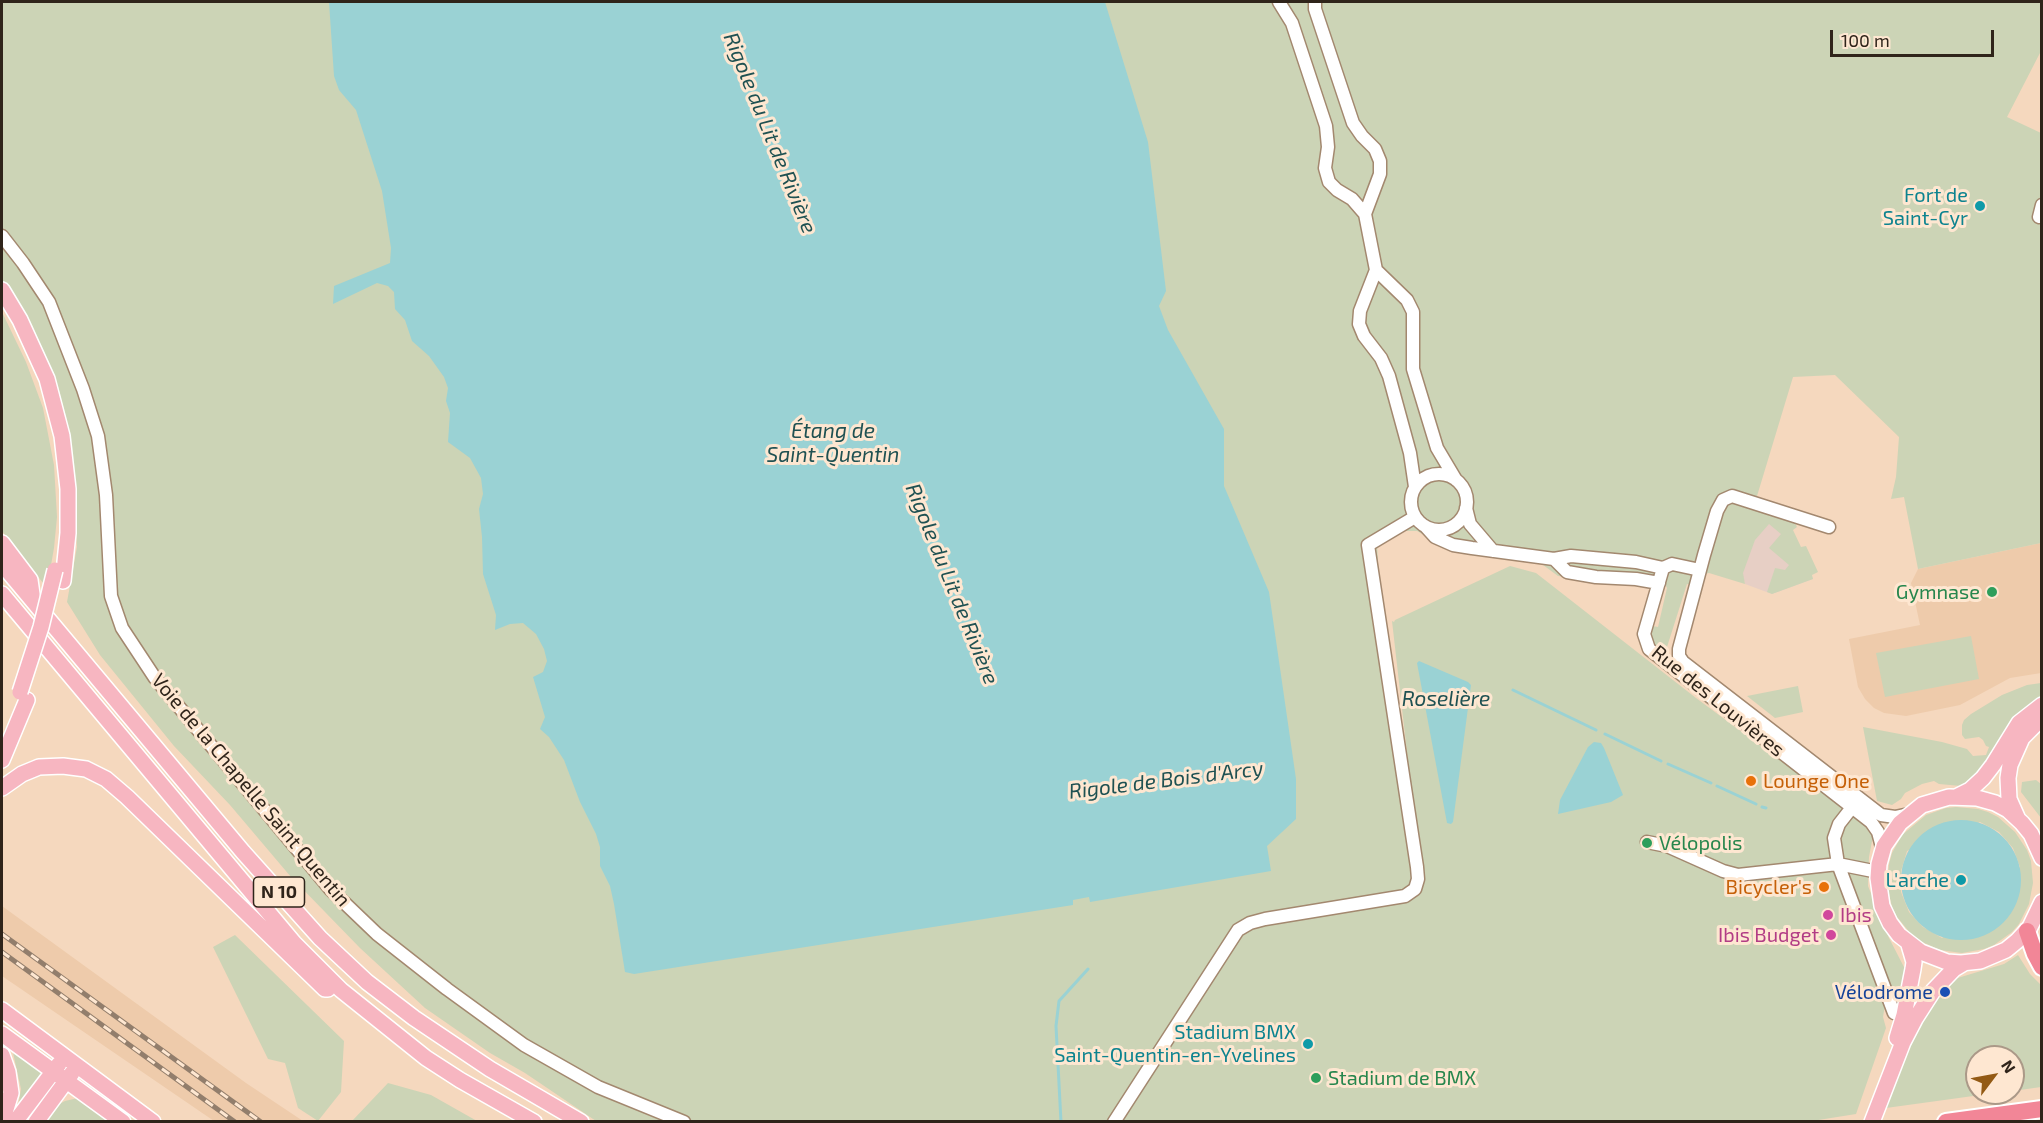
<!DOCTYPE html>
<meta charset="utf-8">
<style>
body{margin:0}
#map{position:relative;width:2043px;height:1123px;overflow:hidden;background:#f5d8be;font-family:"Exo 2",sans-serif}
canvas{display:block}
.frame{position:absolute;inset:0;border:3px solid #2f241a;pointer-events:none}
.north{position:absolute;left:1965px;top:1045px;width:60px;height:60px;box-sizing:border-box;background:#fee7d1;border:2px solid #ab9988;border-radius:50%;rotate:58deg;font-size:16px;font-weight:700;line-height:24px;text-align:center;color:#2f241a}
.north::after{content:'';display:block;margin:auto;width:21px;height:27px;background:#935a14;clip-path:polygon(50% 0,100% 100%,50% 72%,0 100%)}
.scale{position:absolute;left:1830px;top:30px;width:164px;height:27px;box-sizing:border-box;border:3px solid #2f241a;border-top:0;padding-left:8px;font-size:18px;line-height:21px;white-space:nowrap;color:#2f241a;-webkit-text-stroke:4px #fee7d1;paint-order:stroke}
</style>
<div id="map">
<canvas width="2043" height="1123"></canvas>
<div class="frame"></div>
<div class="north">N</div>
<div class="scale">100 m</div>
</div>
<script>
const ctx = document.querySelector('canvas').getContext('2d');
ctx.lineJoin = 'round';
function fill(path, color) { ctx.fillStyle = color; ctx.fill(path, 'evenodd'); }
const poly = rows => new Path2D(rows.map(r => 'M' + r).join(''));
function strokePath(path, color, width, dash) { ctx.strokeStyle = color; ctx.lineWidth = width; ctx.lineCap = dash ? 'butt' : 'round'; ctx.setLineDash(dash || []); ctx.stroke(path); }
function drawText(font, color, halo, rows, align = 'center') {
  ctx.font = font + ' "Exo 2",sans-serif'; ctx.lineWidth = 6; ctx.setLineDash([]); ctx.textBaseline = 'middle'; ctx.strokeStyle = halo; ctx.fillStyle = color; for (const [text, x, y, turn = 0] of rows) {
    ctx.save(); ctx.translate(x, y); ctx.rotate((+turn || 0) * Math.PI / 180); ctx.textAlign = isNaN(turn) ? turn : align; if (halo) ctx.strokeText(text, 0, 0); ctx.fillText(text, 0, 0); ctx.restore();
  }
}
fill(poly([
 [1751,516,1789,525,1813,579,1772,594,1745,584,1738,557]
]), '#e7cfc5');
fill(poly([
 [2041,543,2041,673,2010,678,1960,705,1906,716,1884,713,1874,708,1865,699,1858,687,1849,639,1920,625,1911,583,1918,569],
 [2,906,246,1083,303,1121,214,1121,2,976]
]), '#eecbab');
fill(poly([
 [2,2,2041,2,2041,51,2007,117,2041,133,2041,543,1918,569,1904,497,1891,499,1896,477,1899,437,1835,375,1793,377,1754,506,1792,517,1797,527,1793,530,1801,547,1806,546,1818,572,1812,575,1813,579,1772,594,1767,592,1775,568,1785,570,1789,565,1769,548,1781,534,1769,524,1755,540,1743,573,1745,584,1709,573,1705,574,1692,585,1687,584,1667,647,1668,649,1666,657,1654,644,1651,634,1653,626,1658,627,1667,588,1665,584,1663,588,1558,576,1539,562,1438,543,1417,531,1400,531,1377,543,1379,582,1412,796,1392,621,1394,622,1395,620,1510,566,1536,573,1696,698,1868,825,1873,836,1869,857,1868,886,1889,938,1905,969,1900,1007,1889,981,1883,1017,1886,1028,1856,1114,1806,1122,596,1121,525,1073,490,1053,425,1008,360,948,291,877,230,805,174,746,100,655,67,602,77,547,70,434,58,387,32,333,8,289,2,281],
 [2,312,26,362,43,408,54,465,57,517,54,548,47,588,2,531],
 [1971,636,1979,679,1885,697,1876,653],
 [2041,683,2041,698,1980,778,1961,786,1939,784,1934,781,1922,784,1905,793,1901,799,1892,805,1877,801,1863,727,1942,742,1967,749,1973,756,1986,755,1989,747,1986,746,1983,740,1979,737,1965,739,1962,735,1962,725,1964,720,1971,714,2002,695,2027,685],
 [1798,686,1803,712,1775,718,1747,696],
 [2036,780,2041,784,2041,818,2021,792,2022,782],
 [1956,807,1978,809,1988,812,1998,817,2015,832,2027,850,2031,861,2033,883,2029,904,2019,924,2012,932,1994,945,1984,949,1962,953,1940,950,1920,941,1911,934,1897,917,1892,907,1887,886,1889,864,1892,853,1902,835,1926,815,1946,808],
 [1980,822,1999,832,2013,848,2020,867,1942,938,1923,927,1909,912,1901,892,1901,871,1907,851],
 [235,935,344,1041,341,1092,318,1121,298,1108,285,1063,268,1059,213,947],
 [2018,955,2030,974,2041,985,2041,1087,2013,1091,2013,1057,1977,1057,1977,1093,1995,1093,1886,1108,1907,1041,1919,1018,1951,980,2004,964],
 [12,1048,45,1074,18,1107,21,1089],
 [388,1083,431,1095,477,1121,352,1121],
 [78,1098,112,1122,44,1122,57,1105,65,1101]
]), '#ccd4b6');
fill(poly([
 [329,2,1105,2,1148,142,1166,291,1159,306,1168,330,1224,429,1224,486,1269,592,1296,779,1296,819,1267,846,1271,871,1090,902,1089,897,1073,900,1073,905,634,974,625,972,614,904,610,886,600,866,600,847,596,834,580,802,564,760,549,737,540,729,545,717,533,677,543,672,547,661,544,649,536,634,523,623,510,624,495,630,496,615,483,574,482,537,479,509,483,494,481,478,470,458,448,442,450,413,446,401,448,388,444,377,429,356,412,341,405,320,395,309,394,292,388,286,377,283,333,304,334,286,390,263,391,248,382,191,356,110,339,90,334,76],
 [1419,661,1468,682,1471,685,1453,822,1451,824,1447,823,1417,663],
 [1594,742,1601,743,1604,748,1623,795,1611,802,1558,814,1560,800,1588,747],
 '1901 880a60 60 0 1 1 120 0a60 60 0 1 1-120 0Z'
]), '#9ad2d4');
strokePath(poly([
 [1513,690,1596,730],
 [1605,734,1661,761],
 [1668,764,1711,783],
 [1717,786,1756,804],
 [1762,807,1766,808],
 [1061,1122,1056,1026,1059,1001,1088,969]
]), '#9ad2d4', 3);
const minor = poly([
 [1279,2,1292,23,1326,126,1328,147,1325,168,1329,182,1337,190,1352,199,1365,214],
 [1315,2,1315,9,1353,123,1362,136,1375,149,1380,161,1380,174,1365,214,1376,270,1407,300,1413,312,1413,369,1437,448,1456,480],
 [2039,217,2042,205],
 [2,236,23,263,49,302,83,389,98,436,106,495,111,596,122,628,155,678,330,889,377,934,447,989,524,1045,598,1087,684,1122],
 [1376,270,1360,311,1359,324,1364,336,1381,358,1389,376,1410,453,1415,487],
 '1411 502a28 28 0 1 1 56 0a28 28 0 1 1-56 0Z',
 [1466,508,1470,524,1493,551],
 [1425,526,1435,537,1453,545,1472,548,1554,559,1571,556,1636,562,1663,568,1672,564,1700,570],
 [1829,527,1732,496,1723,500,1717,511,1704,555,1679,649,1679,656,1683,662,1881,815,1895,817,1909,814],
 [1554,559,1567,572,1596,577,1636,579,1659,583],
 [1663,568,1644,634,1649,649,1871,822,1878,832,1883,851],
 [1857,801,1839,824,1834,838,1838,864,1894,1013],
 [1647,842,1667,846,1723,871,1738,875,1838,864,1878,872],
 [1114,1122,1238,930,1250,923,1265,919,1405,896,1415,889,1418,879,1417,867,1368,545,1415,517]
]);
const major = poly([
 [2,290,20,320,47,379,62,436,68,489,68,533,63,581],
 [2,543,30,580,33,601],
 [2,564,243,852,320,938,367,982,414,1018,490,1069,581,1122],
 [2,594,294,943,341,990,426,1058,460,1080,534,1122],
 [2,760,27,700],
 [2,788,22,774,39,767,63,766,86,769,106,779,127,797,325,989,328,989],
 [1958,796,1970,790,1983,778,1993,765,2019,723,2042,705],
 [2017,817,2009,799,2008,778,2010,765,2022,738,2042,718],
 [2042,858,2031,834,2022,823,2008,810,1995,803,1977,798,1949,797,1922,805,1900,823,1884,846,1879,864,1878,878,1882,906,1890,923,1899,935,1921,952,1947,962,1961,963,1980,961,2006,950,2017,941,2030,927,2042,902],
 [2,1010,153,1122],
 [2,1034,123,1122],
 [1897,1038,1904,1015,1913,969,1914,962,1909,945],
 [2,1055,8,1072,11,1093,2,1122],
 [15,1122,59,1064],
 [36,1122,72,1073],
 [1872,1122,1903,1042,1915,1019,1933,991,1954,969,1964,963]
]);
const highway = poly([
 [2027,931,2035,954,2042,967],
 [1946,1122,2042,1109]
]);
strokePath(minor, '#a3886f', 15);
strokePath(major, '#fff', 18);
strokePath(highway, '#fff', 20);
strokePath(minor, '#fff', 12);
strokePath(major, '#f7b6c1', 15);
strokePath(highway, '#f28697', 16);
const rail = poly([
 [2,934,261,1122],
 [2,952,235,1122]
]);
strokePath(rail, '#927e6c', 5);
strokePath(rail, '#fee7d1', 3, [9]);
const majorBridge = poly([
 [20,692,41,627,55,570]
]);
strokePath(majorBridge, '#fff', 18, []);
strokePath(majorBridge, '#f7b6c1', 15);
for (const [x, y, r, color] of [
 [1980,206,6,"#0f9aa8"],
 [1992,592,6,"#2e9e5b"],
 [1751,781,6,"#e8710a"],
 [1647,843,6,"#2e9e5b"],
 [1961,880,6,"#0f9aa8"],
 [1824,887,6,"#e8710a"],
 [1828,915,6,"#d1479c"],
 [1831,935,6,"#d1479c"],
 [1945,992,6,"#1a4fb4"],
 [1308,1044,6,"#0f9aa8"],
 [1316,1078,6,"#2e9e5b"]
]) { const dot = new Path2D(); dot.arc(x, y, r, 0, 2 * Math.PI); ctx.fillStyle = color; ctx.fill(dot); strokePath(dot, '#fee7d1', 2); }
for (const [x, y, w] of [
 [279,892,51]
]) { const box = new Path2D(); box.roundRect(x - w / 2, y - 15, w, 30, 4.5); ctx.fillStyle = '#fee7d1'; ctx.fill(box); strokePath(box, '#2f241a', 1.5); }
drawText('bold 18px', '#2f241a', null, [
 ["N 10",279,892]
]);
drawText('20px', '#0d838f', '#fee7d1', [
 ["Fort de",1968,195],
 ["Saint-Cyr",1968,218],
 ["L'arche",1949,880],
 ["Stadium BMX",1296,1032],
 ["Saint-Quentin-en-Yvelines",1296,1055]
], 'right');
drawText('20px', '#27864d', '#fee7d1', [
 ["Gymnase",1980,592,"right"],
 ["Vélopolis",1659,843],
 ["Stadium de BMX",1328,1078]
], 'left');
drawText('20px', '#2f241a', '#fee7d1', [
 ["Rue des Louvières",1718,701,39],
 ["Voie de la Chapelle Saint Quentin",251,790,50]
]);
drawText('20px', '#c56008', '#fee7d1', [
 ["Lounge One",1763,781],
 ["Bicycler's",1812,887,"right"]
], 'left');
drawText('20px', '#b23c85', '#fee7d1', [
 ["Ibis",1840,915],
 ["Ibis Budget",1819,935,"right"]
], 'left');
drawText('20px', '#164399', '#fee7d1', [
 ["Vélodrome",1933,992]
], 'right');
drawText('italic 21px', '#1f5152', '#fee7d1', [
 ["Rigole du Lit de Rivière",770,133,68],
 ["Étang de",833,431],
 ["Saint-Quentin",833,455],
 ["Rigole du Lit de Rivière",952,584,68],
 ["Roselière",1446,699],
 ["Rigole de Bois d'Arcy",1166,780,-7]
]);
</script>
